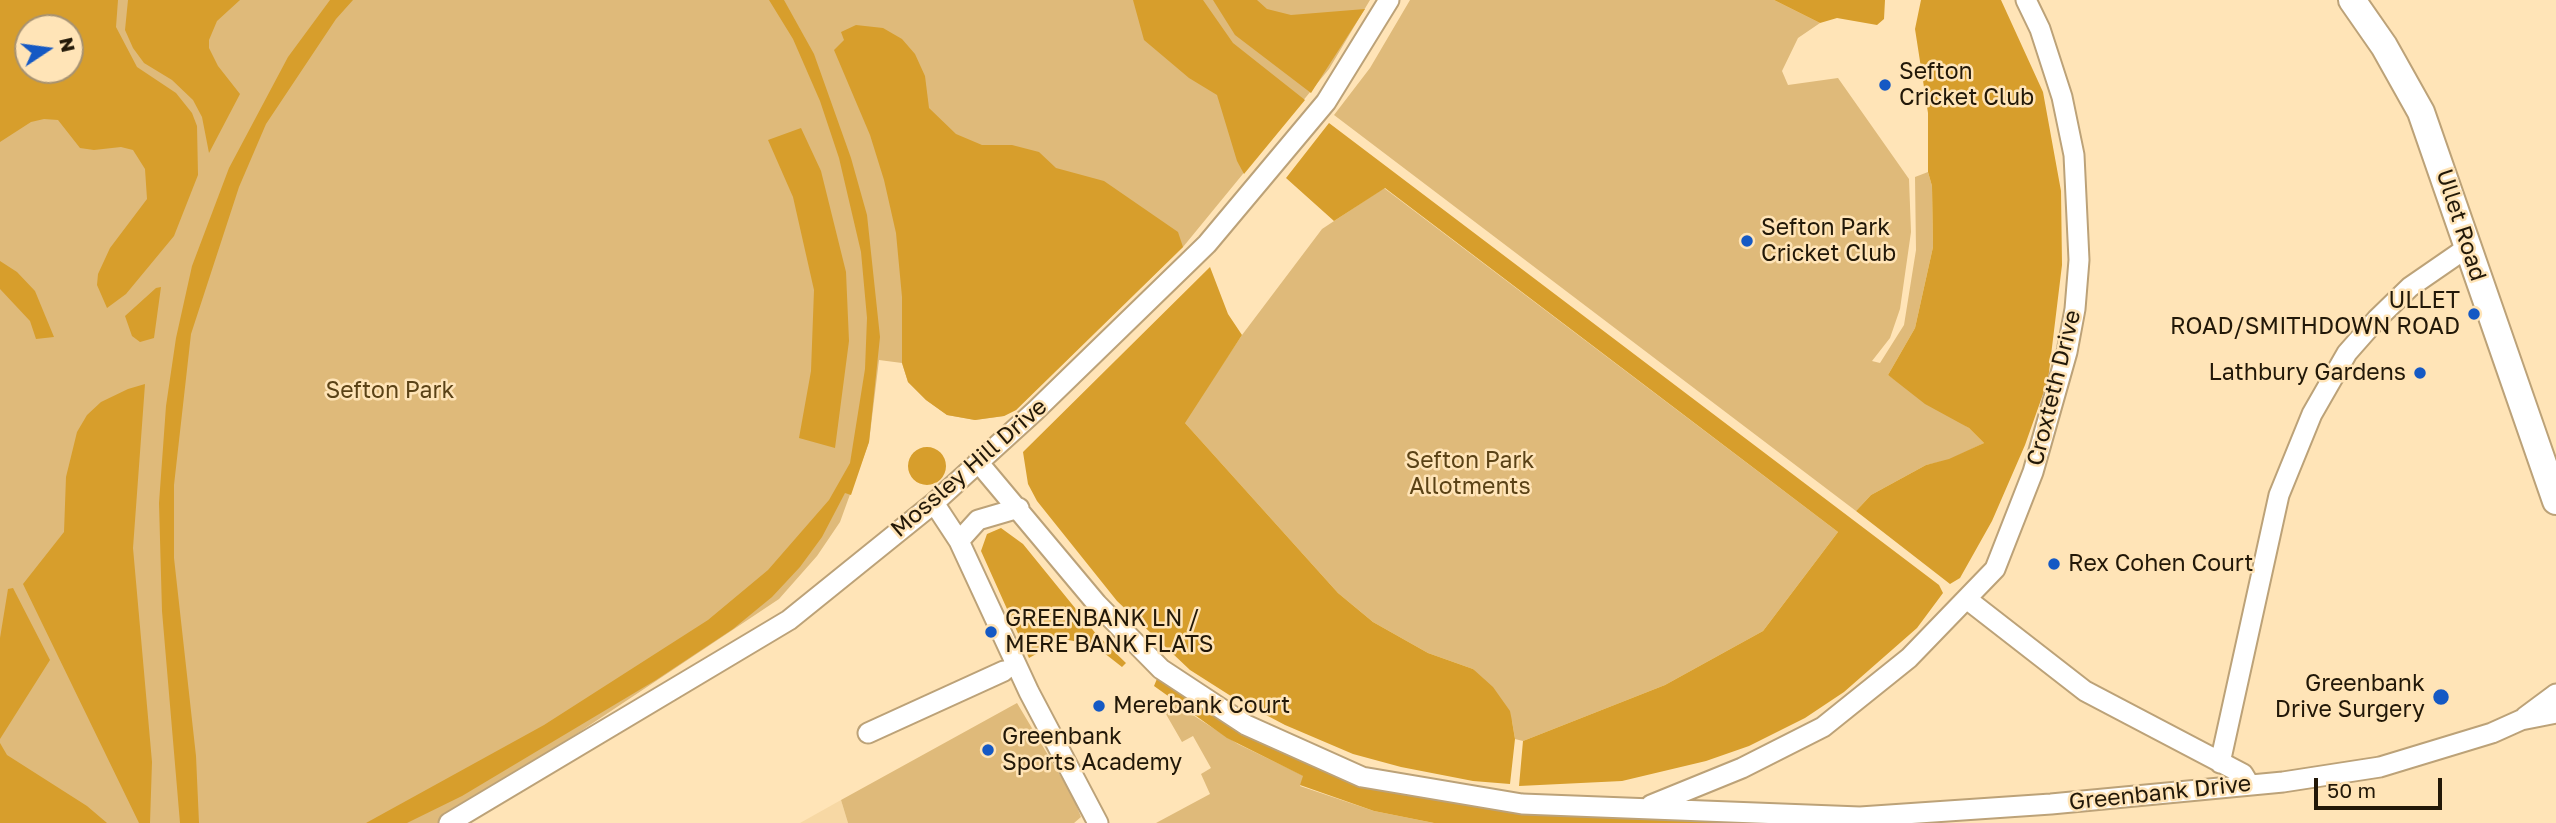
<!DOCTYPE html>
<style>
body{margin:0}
#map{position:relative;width:2556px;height:823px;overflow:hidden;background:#ffe4b7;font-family:"Golos Text",sans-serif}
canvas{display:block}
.north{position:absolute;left:14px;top:14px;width:70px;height:70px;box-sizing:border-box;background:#ffe4b7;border:2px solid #a79271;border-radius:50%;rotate:77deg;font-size:19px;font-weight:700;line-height:28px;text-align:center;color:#221808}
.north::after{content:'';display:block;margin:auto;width:24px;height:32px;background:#1559c4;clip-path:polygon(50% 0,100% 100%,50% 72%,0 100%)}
.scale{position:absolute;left:2314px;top:778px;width:128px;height:32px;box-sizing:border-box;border:4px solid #221808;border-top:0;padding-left:9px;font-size:21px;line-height:24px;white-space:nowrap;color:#221808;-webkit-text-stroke:5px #ffe4b7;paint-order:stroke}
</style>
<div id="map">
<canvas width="2556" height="823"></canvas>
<div class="north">N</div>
<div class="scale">50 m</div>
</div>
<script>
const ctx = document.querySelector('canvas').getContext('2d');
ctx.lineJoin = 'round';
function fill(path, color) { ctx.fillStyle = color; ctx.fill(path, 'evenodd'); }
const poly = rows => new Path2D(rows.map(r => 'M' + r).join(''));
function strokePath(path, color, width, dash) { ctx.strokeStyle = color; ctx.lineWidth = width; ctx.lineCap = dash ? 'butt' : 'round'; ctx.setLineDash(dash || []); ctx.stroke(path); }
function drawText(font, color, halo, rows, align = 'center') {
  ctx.font = font + ' "Golos Text",sans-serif'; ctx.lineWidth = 5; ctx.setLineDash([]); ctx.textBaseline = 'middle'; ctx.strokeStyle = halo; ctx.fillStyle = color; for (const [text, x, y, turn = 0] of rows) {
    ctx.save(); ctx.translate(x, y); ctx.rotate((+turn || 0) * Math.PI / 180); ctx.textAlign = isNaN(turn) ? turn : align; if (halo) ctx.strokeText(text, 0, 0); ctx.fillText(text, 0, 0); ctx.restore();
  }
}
fill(poly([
 [841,800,848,823,800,823]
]), '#f7d8a4');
fill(poly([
 [0,0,1370,0,1329,69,1183,247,1016,410,1004,416,975,420,947,415,926,400,908,382,902,363,879,360,869,442,840,522,817,556,779,599,443,823,0,823],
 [28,28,70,28,70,70,28,70],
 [1410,0,1774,0,1820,23,1798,38,1782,71,1788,85,1838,78,1909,179,1911,232,1900,309,1890,338,1872,361,1880,363,1904,325,1916,250,1915,177,1928,172,1932,186,1933,247,1915,328,1888,375,1969,428,1984,443,1949,460,1926,465,1871,495,1856,511,1334,115,1370,68],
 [1384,188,1838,532,1763,631,1665,685,1523,741,1515,739,1512,721,1473,669,1428,653,1373,622,1338,593,1184,422,1242,335,1322,229],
 [1017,703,1073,797,1081,817,1074,823,848,823,841,800],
 [1174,703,1238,744,1304,776,1300,786,1374,811,1434,823,1156,823,1210,794,1201,774,1211,768,1193,736,1182,742,1163,709]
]), '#dfba7a');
fill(poly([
 [0,0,118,0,116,27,137,67,176,93,192,113,197,126,198,175,174,236,126,294,107,308,97,285,98,274,110,248,147,199,145,169,133,150,121,147,94,150,80,148,58,120,44,119,31,122,0,142],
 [28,28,70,28,70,70,28,70],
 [128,0,240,0,217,21,209,40,209,48,218,66,240,94,209,153,202,117,193,100,172,80,144,63,133,48,125,30],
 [330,0,353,0,336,19,266,124,239,187,191,334,174,485,174,558,196,756,199,823,180,823,162,611,159,503,166,406,176,338,192,266,229,168,288,57],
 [769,0,784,0,814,54,851,158,867,215,880,337,869,442,851,495,845,493,822,537,800,567,772,597,733,629,656,680,462,796,407,823,366,823,544,725,708,620,768,570,829,500,850,463,865,369,867,318,861,252,839,158,820,101,793,39],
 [1133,0,1203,0,1233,43,1305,100,1244,174,1237,161,1217,95,1189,78,1144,40],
 [1213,0,1257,0,1267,9,1291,15,1365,9,1311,93,1235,35],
 [1774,0,1885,0,1884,19,1877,25,1837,18,1820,23],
 [1921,0,2001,0,2043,92,2061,191,2062,265,2048,380,2025,445,1992,521,1960,578,1950,584,1856,511,1871,495,1926,465,1949,459,1984,443,1969,428,1925,404,1888,375,1915,328,1933,247,1932,186,1928,172,1928,113,1915,29],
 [856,25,883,28,902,39,915,54,925,76,929,108,956,134,982,145,1012,145,1039,152,1056,168,1104,181,1178,232,1183,247,1016,410,1004,416,975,420,947,415,926,400,908,382,902,363,902,297,896,233,884,180,870,135,834,50,844,40,841,32],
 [1329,123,1939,585,1943,593,1917,628,1844,692,1805,718,1749,746,1706,761,1622,781,1519,786,1523,741,1665,685,1763,631,1838,532,1385,188,1334,221,1286,178],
 [801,128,821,171,846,272,849,341,835,448,799,438,811,371,814,290,793,197,768,140],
 [0,261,17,272,35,291,54,337,36,339,30,321,0,289],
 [1210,267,1228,314,1242,335,1185,423,1338,593,1373,622,1428,653,1473,669,1493,687,1510,711,1512,721,1515,739,1510,784,1473,781,1401,767,1353,754,1285,725,1234,698,1190,670,1117,601,1037,501,1028,484,1023,452],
 [161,287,154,338,140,342,132,336,125,316,156,288],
 [145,384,133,548,152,762,150,823,139,823,23,584,64,532,66,477,77,432,87,415,101,402,128,389],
 '908 466a19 19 0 1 1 38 0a19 19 0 1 1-38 0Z',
 [1001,528,1023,544,1097,635,1126,663,1122,667,1094,645,1063,639,1029,658,981,551,987,534],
 [13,588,50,660,0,739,0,638,8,589],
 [1161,669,1362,777,1462,794,1826,823,1434,823,1374,811,1300,785,1303,776,1227,738,1154,686],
 [0,743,7,755,87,806,107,823,0,823]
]), '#d79e2c');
const minor = poly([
 [978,462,1097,604,1161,669,1246,725,1362,777,1522,804,1860,817,2051,804,2283,782,2380,767,2492,733,2521,720,2556,713],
 [934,503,959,541,1029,692,1098,823],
 [959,541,978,520,1019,508],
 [1968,600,2085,691,2243,774,2249,784],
 [2525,717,2556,694],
 [868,733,1004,671],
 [2220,763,2279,495,2312,414,2347,353,2377,319,2410,287,2468,247],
 [1651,805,1742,768,1823,727,1909,658,1995,569,2033,472,2067,352,2075,309,2079,260,2074,155,2062,97,2040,29,2026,0],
 [449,823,789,620,934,503,1035,411,1207,244,1326,102,1389,0]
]);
const secondary = poly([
 [2352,0,2384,46,2421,112,2556,501]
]);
strokePath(minor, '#bca278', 23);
strokePath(secondary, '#bca278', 30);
strokePath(minor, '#fff', 19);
strokePath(secondary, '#fff', 26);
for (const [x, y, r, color] of [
 [1885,85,7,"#1559c4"],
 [1747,241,7,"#1559c4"],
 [2474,314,7,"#1559c4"],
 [2420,373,7,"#1559c4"],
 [2054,564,7,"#1559c4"],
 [991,632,7,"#1559c4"],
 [2441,697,9,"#1559c4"],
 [1099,706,7,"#1559c4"],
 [988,750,7,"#1559c4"]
]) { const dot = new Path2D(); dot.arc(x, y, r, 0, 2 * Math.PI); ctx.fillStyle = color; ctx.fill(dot); strokePath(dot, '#ffe4b7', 2.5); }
drawText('23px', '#221808', '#ffe4b7', [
 ["Sefton",1899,72],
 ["Cricket Club",1899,98],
 ["Sefton Park",1761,228],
 ["Cricket Club",1761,254],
 ["ULLET",2460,301,"right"],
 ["ROAD/SMITHDOWN ROAD",2460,327,"right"],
 ["Lathbury Gardens",2406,373,"right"],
 ["Rex Cohen Court",2068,564],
 ["GREENBANK LN /",1005,619],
 ["MERE BANK FLATS",1005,645],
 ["Greenbank",2425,684,"right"],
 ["Drive Surgery",2425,710,"right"],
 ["Merebank Court",1113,706],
 ["Greenbank",1002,737],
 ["Sports Academy",1002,763]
], 'left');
drawText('23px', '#221808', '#ffe4b7', [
 ["Ullet Road",2461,225,72],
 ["Croxteth Drive",2054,388,-76],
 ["Mossley Hill Drive",969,468,-41],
 ["Greenbank Drive",2160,793,-6]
]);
drawText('23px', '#5a4216', '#ffe4b7', [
 ["Sefton Park",390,391],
 ["Sefton Park",1470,461],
 ["Allotments",1470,487]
]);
</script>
